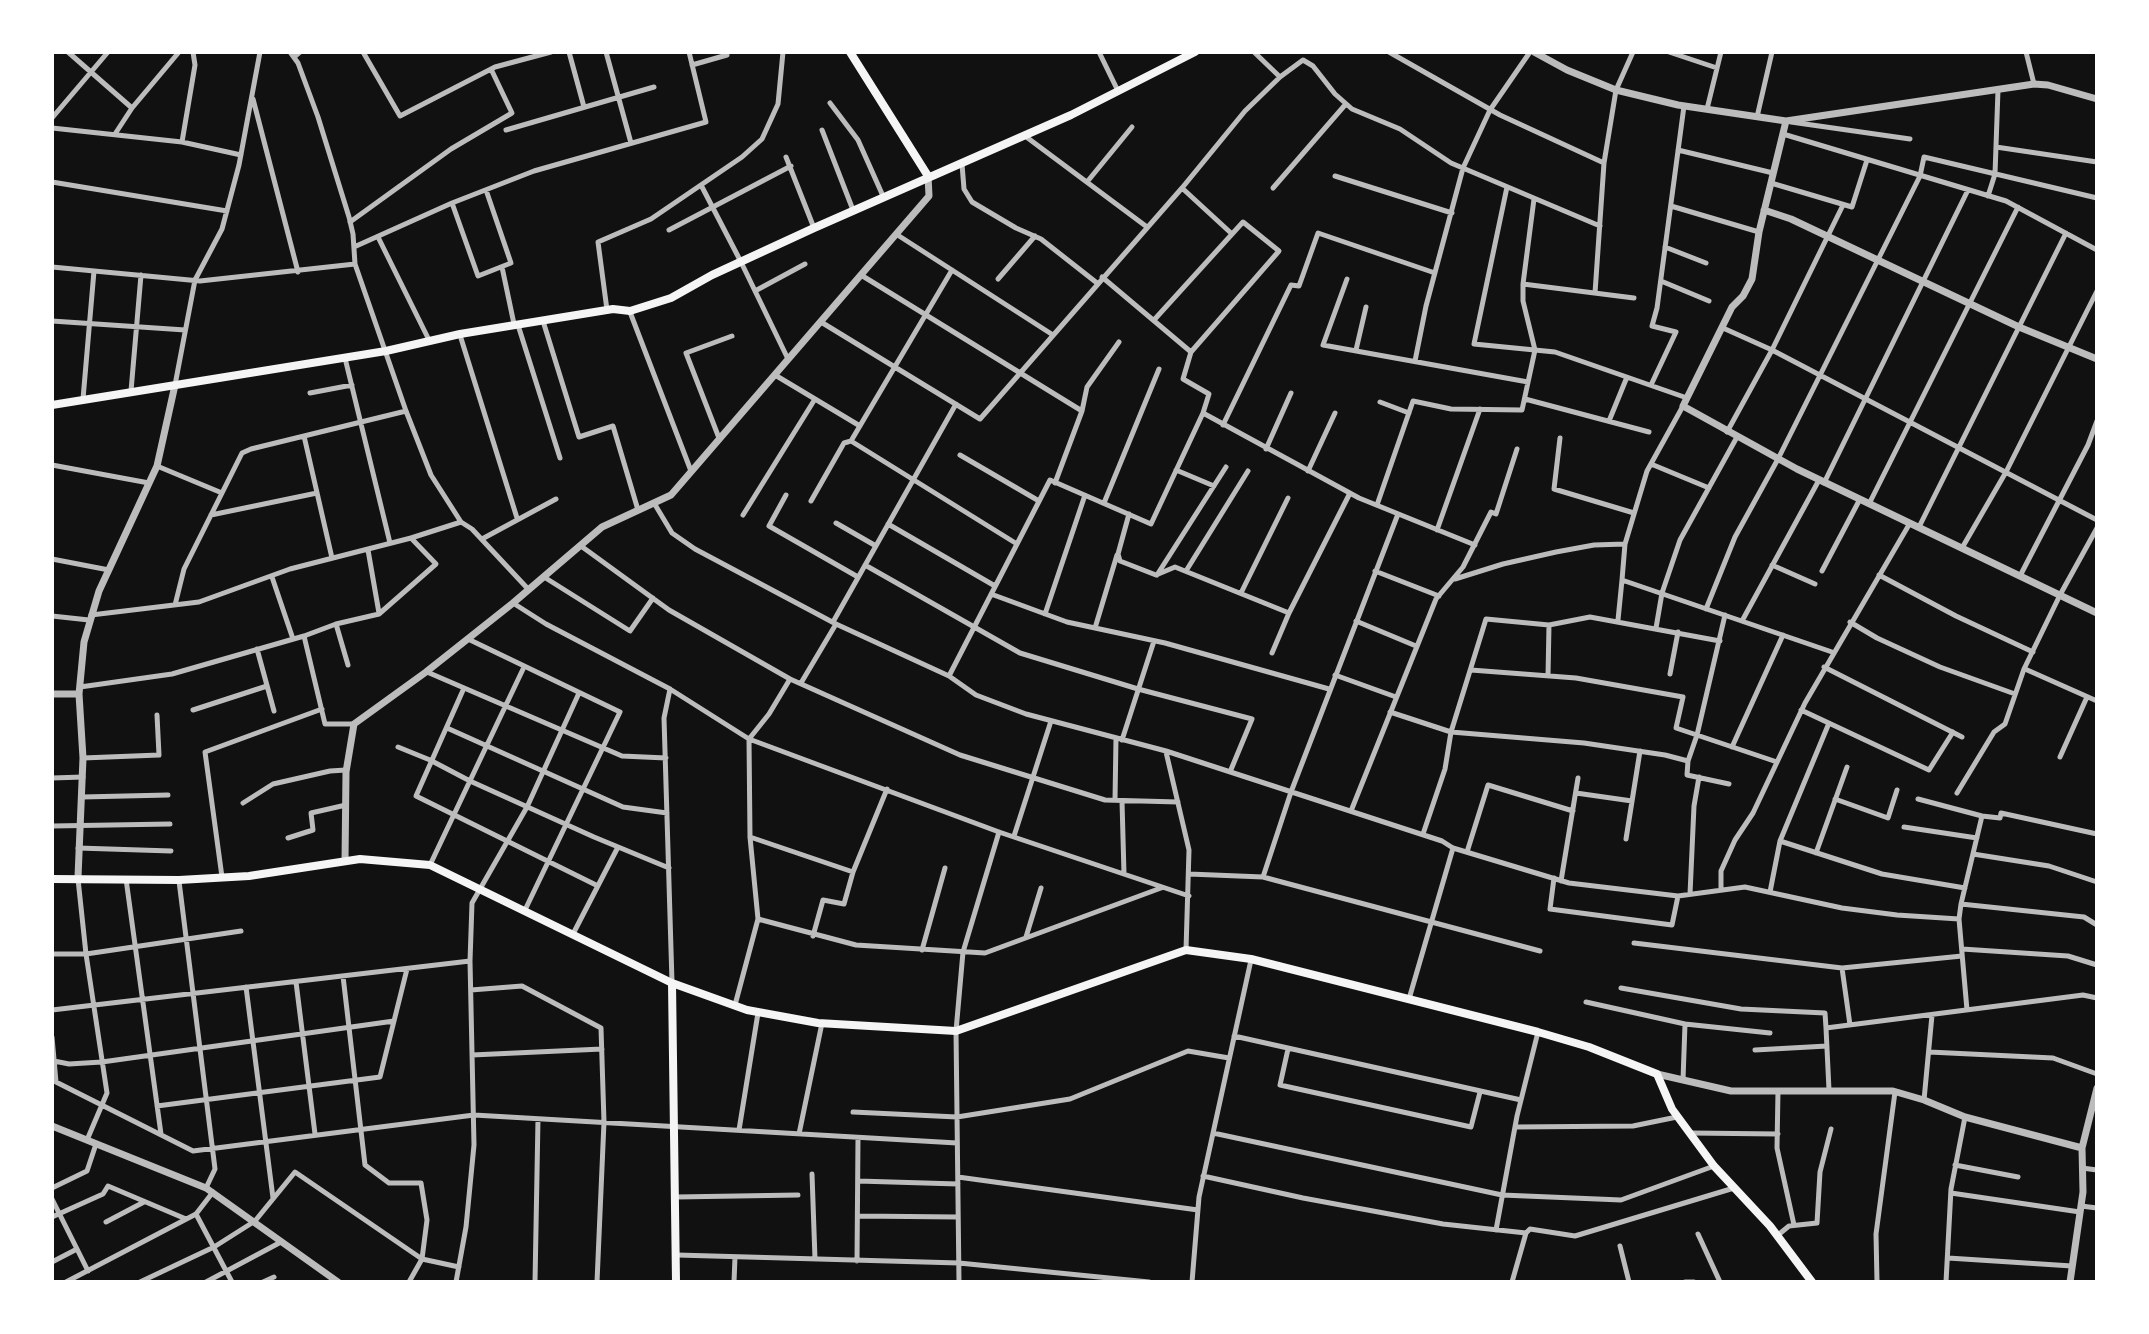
<!DOCTYPE html>
<style>
body{margin:0}
#map{position:relative;width:2149px;height:1334px;overflow:hidden;background:#111;font-family:Jost,sans-serif}
canvas{display:block}
.frame{position:absolute;inset:0;border:54px solid #fff;pointer-events:none}
</style>
<div id="map">
<canvas width="2149" height="1334"></canvas>
<div class="frame"></div>
</div>
<script>
const ctx = document.querySelector('canvas').getContext('2d');
ctx.lineJoin = 'round';
const poly = rows => new Path2D(rows.map(r => 'M' + r).join(''));
function strokePath(path, color, width, dash) { ctx.strokeStyle = color; ctx.lineWidth = width; ctx.lineCap = dash ? 'butt' : 'round'; ctx.setLineDash(dash || []); ctx.stroke(path); }
strokePath(poly([
 [68,52,132,108],
 [290,52,298,63,318,117,349,217,353,234,355,264,406,411,431,475,461,522,472,529,529,590],
 [363,52,400,116,495,67,551,52],
 [569,52,584,107],
 [606,52,631,143],
 [1099,52,1118,91],
 [1389,52,1500,115,1604,163],
 [1669,52,1717,68],
 [2026,52,2034,84],
 [294,57,300,52],
 [692,65,727,55,726,52],
 [1280,77,1303,60,1313,66,1335,94,1352,109,1400,129,1451,163,1600,226],
 [253,99,298,272],
 [830,103,858,140,883,196],
 [1707,109,1721,52],
 [1757,117,1772,52],
 [52,118,108,52],
 [1791,122,1910,139],
 [52,128,182,142,241,155],
 [506,130,654,87],
 [822,130,853,210],
 [115,134,132,108,179,52],
 [1783,134,2006,201,2097,250],
 [1025,136,1147,227],
 [182,142,195,65,193,52],
 [1996,147,2097,162],
 [1678,150,1773,173],
 [786,157,814,228],
 [962,164,964,189,972,202,1016,228,1041,239,1097,283],
 [1335,176,1452,213],
 [52,182,227,211],
 [1087,182,1132,127],
 [1771,183,1852,207,1867,160],
 [701,185,741,262,788,359],
 [1507,187,1474,344,1555,352,1687,398],
 [1182,188,1232,234],
 [1273,188,1345,105],
 [1988,196,1995,174,1998,90],
 [1534,199,1523,284,1634,298],
 [452,203,478,276,511,263,486,190],
 [1671,206,1759,232],
 [350,222,451,149,512,113,491,69],
 [669,230,791,166],
 [896,234,1053,335],
 [378,237,429,340],
 [354,247,452,203,534,171,706,122,689,52],
 [1665,247,1706,263],
 [52,267,200,281,355,264],
 [502,267,514,324],
 [861,275,1082,411],
 [1102,277,1191,352,1279,251,1243,222,1154,320],
 [998,279,1035,236],
 [1347,279,1323,345,1528,382],
 [1661,281,1709,301],
 [755,291,805,264],
 [1595,293,1604,163,1616,90,1633,52],
 [607,310,598,242,651,219,742,157,762,139,778,104,783,52],
 [630,312,691,471],
 [52,321,185,330],
 [543,321,579,437,613,426,638,510],
 [821,322,980,419,1182,188,1245,111,1280,77,1254,52],
 [518,325,560,458],
 [1723,328,1772,350,2097,520],
 [460,335,517,518],
 [1356,350,1366,307],
 [345,358,390,543],
 [1415,361,1426,306,1463,168,1490,110,1530,52],
 [775,375,860,426],
 [175,385,195,280,222,229,239,165,260,52],
 [1651,385,1676,332,1652,326,1657,308,1684,106],
 [131,391,141,275],
 [310,393,352,385],
 [83,399,94,271],
 [1525,399,1649,432],
 [1380,402,1409,413],
 [1683,406,1647,471,1625,544,1622,580,1832,652],
 [1203,413,1359,498,1475,545],
 [1609,421,1627,377],
 [1223,425,1291,285,1299,286,1318,233,1435,273],
 [1727,432,1772,350,1843,205],
 [304,436,332,558],
 [719,438,686,353,732,336],
 [1560,438,1554,489,1634,513],
 [851,441,1017,544],
 [1266,449,1291,393],
 [960,455,1039,501],
 [1651,464,1709,488],
 [52,465,149,483],
 [157,466,222,493],
 [1176,470,1214,486],
 [1308,471,1335,413],
 [1055,483,1082,411,1087,387,1119,342],
 [1824,483,1968,190],
 [786,495,769,526,858,577],
 [811,501,844,443,851,441,952,270],
 [654,503,672,533,695,549,836,624,949,676,976,695,1026,714,1166,751,1442,841,1453,848,1569,883,1678,896,1745,887,1842,908,1897,915,1959,919,1961,904,2084,917,2097,925],
 [1104,503,1159,369],
 [1869,504,2018,207],
 [1377,505,1413,401,1451,409,1522,410,1535,350,1523,301,1523,284],
 [1129,514,1118,554,1120,561,1156,575,1175,567,1289,613],
 [211,515,317,493],
 [743,515,815,399],
 [836,523,876,546],
 [888,524,995,586],
 [1919,527,2066,233],
 [1437,530,1480,409],
 [482,539,556,499],
 [581,546,669,610,790,679,960,755,1105,800,1178,802],
 [1962,548,2006,472,2097,291],
 [368,550,379,613],
 [52,559,109,570],
 [865,565,1020,653,1138,689,1252,719,1230,772],
 [1772,565,1815,584],
 [1186,571,1248,471],
 [1375,571,1439,596],
 [1822,571,1860,499],
 [1157,575,1226,467],
 [1879,575,1956,616,2033,652],
 [2020,576,2088,445,2097,421],
 [272,577,293,639],
 [544,577,630,631,653,598],
 [1455,579,1503,564,1556,552,1594,545,1625,544],
 [1241,593,1288,498],
 [991,594,1067,622,1165,643,1329,689],
 [513,603,546,624,670,689,749,739,999,832,1189,896],
 [175,605,184,569,242,453,251,449,406,411],
 [1706,609,1735,537,1778,459,1920,176,1924,157,2097,198],
 [1045,614,1085,495],
 [91,615,199,602,290,569,411,538,461,522],
 [1725,615,1697,735,1688,761,1687,775,1729,784],
 [52,616,89,620],
 [1618,620,1622,580],
 [1356,621,1416,646],
 [1742,621,1819,480],
 [833,622,956,404],
 [1850,622,1877,638,1940,667,2015,694],
 [336,624,348,665],
 [1095,628,1117,555],
 [1656,628,1662,593,1680,540,1737,437],
 [304,636,336,624,379,614,436,564,411,538],
 [468,639,620,712,525,910],
 [257,649,274,711],
 [1272,653,1289,613,1350,493],
 [1824,667,1962,737],
 [2025,669,2097,701],
 [1471,670,1576,678,1683,697,1676,728,1777,762],
 [427,672,622,756,666,758],
 [1670,674,1678,632],
 [1335,675,1396,697],
 [949,676,1050,480,1151,524,1203,413,1209,394,1183,379,1191,352],
 [1548,676,1549,625],
 [801,683,836,624],
 [80,687,172,674,304,636,325,724,354,724],
 [464,688,416,796,598,886],
 [670,689,664,718,672,982],
 [193,710,267,686],
 [1801,710,1929,770,1953,732],
 [1390,712,1451,732,1584,743,1665,755,1688,761],
 [447,728,623,807,667,813],
 [1122,740,1154,641],
 [398,747,430,760,470,781,594,837,669,868],
 [1732,747,1783,635],
 [1166,752,1189,850,1186,950],
 [2060,757,2087,697],
 [83,758,159,755,157,715],
 [52,778,83,777],
 [1576,793,1632,801],
 [1957,793,1994,732,2005,724,2024,669,2060,595,2097,528],
 [82,797,168,795],
 [1835,799,1888,818,1897,790],
 [1918,799,1982,816,2000,818,2001,813,2097,834],
 [1115,800,1116,738],
 [1122,801,1124,874],
 [243,803,273,784,330,771,346,770],
 [1351,811,1436,599,1463,567,1491,512,1496,514,1517,449],
 [52,826,170,824],
 [1904,827,1977,838],
 [1423,834,1445,769,1451,732,1486,619,1549,625,1590,617,1720,641],
 [1014,836,1051,721],
 [750,837,853,872],
 [288,838,313,830,311,813,346,805],
 [1626,839,1640,751],
 [1780,841,1882,874,1965,888],
 [78,848,171,851],
 [1467,852,1488,785,1573,811],
 [1816,853,1847,767],
 [1973,854,2049,866,2097,882],
 [430,865,524,667],
 [1189,874,1263,877,1540,951],
 [222,877,205,752,322,709],
 [1263,877,1291,792,1398,514],
 [1554,878,1550,909,1672,925,1678,896],
 [78,879,86,954,107,1093,87,1140],
 [126,879,161,1134],
 [179,881,215,1169,206,1188],
 [1561,881,1578,778],
 [1721,889,1721,871,1735,840,1753,813,1805,703,1910,523],
 [1770,892,1780,841,1829,723],
 [1690,894,1694,806,1699,777],
 [1961,904,1982,816],
 [758,919,856,945,985,953,1161,888],
 [1959,919,1967,1010],
 [573,934,618,847],
 [813,936,823,900,844,904,853,872,887,789],
 [1026,937,1041,888],
 [1634,943,1842,968,1962,956],
 [1962,949,2068,956,2097,965],
 [922,950,945,868],
 [52,954,86,954,241,931],
 [1842,968,1850,1025],
 [343,976,365,1165,389,1183,421,1183,427,1220,422,1259,459,1267],
 [296,982,315,1134],
 [246,987,273,1198],
 [1621,988,1741,1009,1825,1013,1826,1028],
 [471,990,522,986,601,1028,604,1122,597,1282],
 [1409,999,1453,848],
 [1586,1002,1685,1024],
 [735,1005,758,919,750,837,749,739,769,714,790,679],
 [52,1010,470,961],
 [1234,1036,1521,1100],
 [52,1037,56,1082,193,1151,474,1115,957,1143],
 [1288,1049,1280,1085,1471,1127,1480,1092],
 [1755,1050,1827,1046],
 [1929,1052,2053,1058,2097,1074],
 [472,1055,602,1049],
 [54,1061,69,1064,102,1062,394,1021],
 [1683,1080,1685,1024,1770,1033],
 [1829,1090,1826,1028,2083,995,2097,998],
 [1778,1091,1777,1148,1794,1225],
 [1924,1100,1932,1015],
 [157,1106,380,1077,407,969],
 [853,1112,957,1117,1070,1099,1188,1051,1229,1058],
 [1515,1127,1633,1126,1677,1117],
 [739,1130,758,1013],
 [1213,1133,1502,1195,1621,1200,1714,1166],
 [1691,1133,1778,1134],
 [799,1134,822,1023],
 [1955,1165,2018,1177],
 [2082,1168,2097,1170],
 [812,1174,815,1259],
 [1203,1176,1303,1198,1443,1224,1526,1233,1530,1229,1575,1236,1734,1188],
 [958,1177,1198,1210],
 [858,1181,958,1184],
 [52,1188,87,1171,96,1144],
 [213,1192,196,1214,232,1282],
 [1951,1193,2080,1212],
 [676,1197,798,1195],
 [52,1199,88,1271],
 [2081,1206,2097,1208],
 [858,1216,958,1217],
 [52,1217,103,1194,108,1186,186,1219],
 [106,1222,144,1202],
 [1496,1230,1517,1116,1538,1032],
 [1698,1234,1720,1282],
 [1778,1235,1789,1226,1817,1223,1820,1172,1831,1129],
 [1620,1246,1629,1282],
 [677,1255,959,1263,1149,1282],
 [1948,1258,2072,1266],
 [857,1261,858,1138],
 [52,1262,77,1249],
 [66,1282,196,1214],
 [140,1282,214,1247,255,1221,295,1172,422,1259,409,1282],
 [206,1282,281,1242],
 [263,1282,274,1277],
 [456,1282,466,1227,474,1145,470,961,472,903,527,807,579,693],
 [535,1282,538,1119],
 [734,1282,735,1257],
 [959,1282,956,1031,963,952,999,832],
 [1192,1282,1199,1197,1251,960],
 [1512,1282,1526,1233],
 [1685,1282,1694,1282],
 [1877,1282,1876,1234,1895,1092],
 [1946,1282,1951,1189,1965,1117]
]), '#bcbcbc', 5);
strokePath(poly([
 [1534,52,1567,70,1616,90,1678,105,1786,121,2034,84,2048,85,2097,99],
 [1786,121,1759,232,1752,279,1743,296,1732,307,1683,406,1797,469,2097,613],
 [1764,210,1791,219,2019,327,2097,359],
 [52,694,79,694],
 [345,861,346,772,354,724,426,672,513,603,602,527,671,495,929,196,928,176],
 [78,877,83,758,79,694,84,642,99,591,157,466,175,385],
 [1657,1074,1731,1091,1893,1091,1924,1100,1965,1117,2082,1148],
 [52,1126,206,1188,338,1282],
 [2070,1282,2083,1192,2082,1148,2097,1088]
]), '#bcbcbc', 7);
strokePath(poly([
 [850,52,928,176],
 [52,405,386,351,460,334,613,309,630,311,671,298,712,275,814,228,1071,115,1195,52],
 [52,879,179,880,249,876,360,859,430,865,672,983,747,1010,818,1023,956,1031,1186,950,1251,959,1538,1032,1589,1047,1657,1074,1672,1109,1714,1166,1770,1226,1812,1282],
 [672,983,676,1282]
]), '#f5f5f5', 8);
</script>
